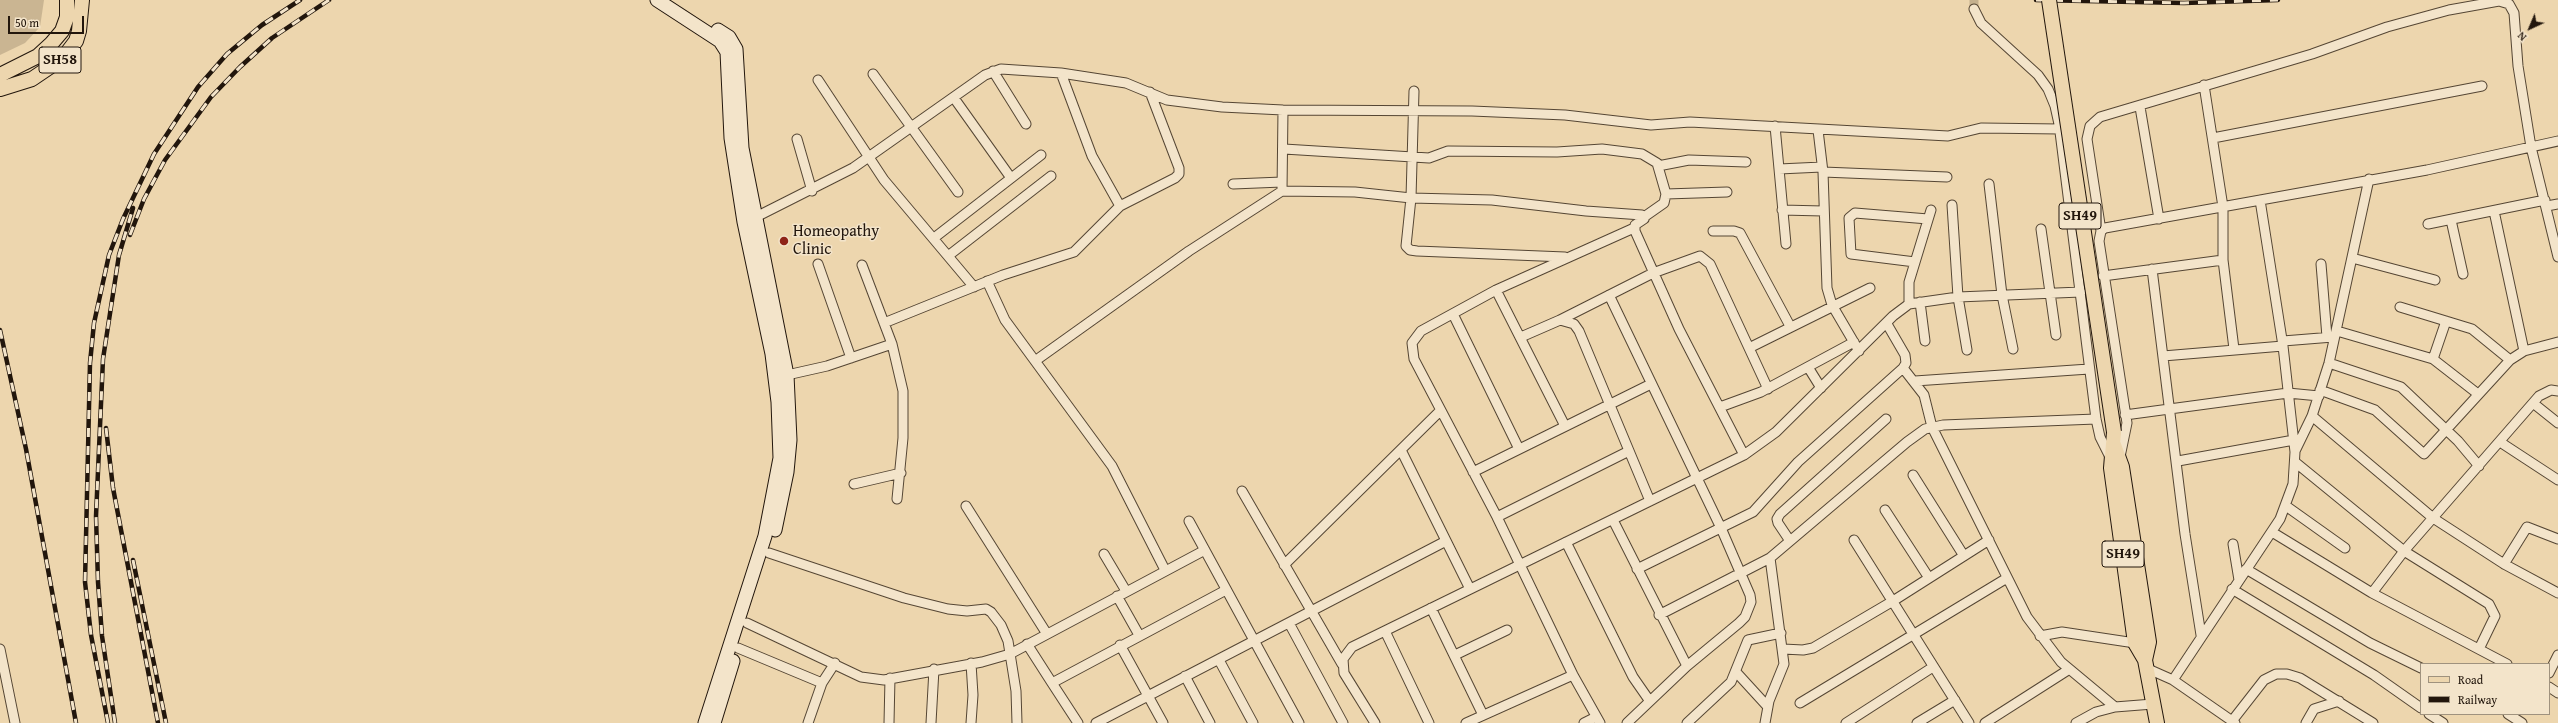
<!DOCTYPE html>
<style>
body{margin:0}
#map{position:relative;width:2558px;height:723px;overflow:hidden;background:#edd6ae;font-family:"Gentium Book Plus",serif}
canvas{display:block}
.legend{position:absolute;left:2420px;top:663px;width:130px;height:52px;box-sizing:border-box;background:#f3e4ca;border:1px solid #9f927e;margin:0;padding:5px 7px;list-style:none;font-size:12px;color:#22160c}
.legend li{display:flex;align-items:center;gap:8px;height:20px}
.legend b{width:20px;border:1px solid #9f927e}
.north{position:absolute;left:2510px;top:8px;width:40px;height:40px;-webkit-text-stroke:3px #f3e4ca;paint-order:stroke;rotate:224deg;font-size:11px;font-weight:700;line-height:16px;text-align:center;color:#22160c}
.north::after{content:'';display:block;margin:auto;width:14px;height:18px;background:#22160c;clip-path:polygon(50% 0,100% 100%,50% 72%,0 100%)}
.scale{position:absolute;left:8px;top:16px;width:76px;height:18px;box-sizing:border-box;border:2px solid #22160c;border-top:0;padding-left:5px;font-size:12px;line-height:14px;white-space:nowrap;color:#22160c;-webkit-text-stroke:3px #f3e4ca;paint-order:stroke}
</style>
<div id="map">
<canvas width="2558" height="723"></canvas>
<ul class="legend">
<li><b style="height:5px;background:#edd6ae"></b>Road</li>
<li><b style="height:5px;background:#22160c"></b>Railway</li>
</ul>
<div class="north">N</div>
<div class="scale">50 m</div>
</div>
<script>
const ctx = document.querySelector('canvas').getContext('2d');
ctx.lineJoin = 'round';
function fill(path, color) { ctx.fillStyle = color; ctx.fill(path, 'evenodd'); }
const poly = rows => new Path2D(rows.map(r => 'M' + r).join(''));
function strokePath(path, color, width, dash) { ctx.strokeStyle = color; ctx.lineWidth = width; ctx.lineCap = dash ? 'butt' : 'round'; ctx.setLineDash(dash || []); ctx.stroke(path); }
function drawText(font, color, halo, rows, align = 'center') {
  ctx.font = font + ' "Gentium Book Plus",serif'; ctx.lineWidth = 3; ctx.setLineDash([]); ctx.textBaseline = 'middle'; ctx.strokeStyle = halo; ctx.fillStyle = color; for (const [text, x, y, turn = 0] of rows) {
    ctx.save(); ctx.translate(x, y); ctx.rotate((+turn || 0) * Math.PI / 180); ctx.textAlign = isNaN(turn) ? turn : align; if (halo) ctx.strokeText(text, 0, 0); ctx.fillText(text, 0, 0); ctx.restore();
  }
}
fill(poly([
 [0,0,44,0,40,27,25,43,0,55]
]), '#cab592');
strokePath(poly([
 [1974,9,1974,0]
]), '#c4b08e', 9, [9, 4.5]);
const street = poly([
 [1974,9,1981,23,2038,75,2048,89,2055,106,2059,124,2096,419,2100,437,2110,457],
 [993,71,1026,124],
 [1061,73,1092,156,1120,206],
 [873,74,958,192],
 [818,80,884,180,974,287],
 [2204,85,2223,207,2223,260,2234,349],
 [1414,91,1411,198,1406,246,1410,250,1417,251,1565,257],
 [954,98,1011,178],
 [2140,107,2159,219],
 [1775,126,1786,244],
 [1818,130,1823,172,1827,288,1832,305,1859,351],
 [2213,138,2482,86],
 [797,139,812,191],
 [1284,149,1429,158,1448,151,1557,152,1602,149,1642,154,1657,163,1666,194,1664,203,1644,217],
 [1658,166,1689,160,1746,162],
 [1779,169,1822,167],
 [1823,172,1947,177],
 [1233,184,1282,182],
 [1989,184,2002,295,2013,349],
 [1282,191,1283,110],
 [1666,194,1727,192],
 [1952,205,1958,297,1967,350],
 [2547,206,2558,204],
 [1782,210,1823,211],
 [2494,211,2524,351],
 [754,218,853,168,985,75,1001,69,1061,73,1126,83,1167,100,1222,107,1283,110,1472,111,1565,115,1651,125,1690,122,1948,136,1981,128,2060,129],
 [2451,220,2463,274],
 [2428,224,2545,200],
 [2041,229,2056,335],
 [1713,231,1734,231,1740,233,1790,326],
 [2101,231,2087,139,2090,126,2100,117,2312,54,2387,27,2449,10,2499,1,2509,4,2514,13,2518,66,2531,147,2558,257],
 [934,238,1041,155],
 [948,256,1051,176],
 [2352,258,2435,280],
 [1915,262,1851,254,1849,218,1855,213,1928,219],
 [818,264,851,358],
 [2321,264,2327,337],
 [862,265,892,344,903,391,903,438,897,499],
 [2152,269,2185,534,2201,635],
 [2103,276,2223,260],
 [987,281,1005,320,1112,466,1165,570],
 [1496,290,1565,426],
 [1609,295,1721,528,1750,595,1751,602,1745,617,1739,623,1687,666,1627,723],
 [1920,302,1925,341],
 [1909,304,1909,282,1931,210],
 [2400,307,2472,329,2510,360],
 [1453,314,1519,449],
 [1560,320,1653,273,1700,256,1710,264,1768,389],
 [884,323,1003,275,1074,252,1120,206,1175,178,1179,174,1179,168,1150,92],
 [2337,331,2433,359,2478,394],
 [1521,337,1560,320,1574,324,1579,331,1650,501],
 [2283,341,2333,337],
 [1749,348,1870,288],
 [2163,356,2283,346],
 [2433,359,2446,321],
 [1035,361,1189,251,1282,191,1355,192,1411,198,1492,200,1586,211,1642,215,1644,219,1635,225,1635,231,1679,329,1744,455],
 [2329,363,2401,387,2458,441,2479,466],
 [1808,367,1821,388],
 [1903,368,1924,395,1932,427,2027,617,2061,662,2115,707],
 [787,375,827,366,892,344],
 [1915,381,2089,369],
 [2320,390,2375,410,2424,454,2510,360,2524,351,2558,342],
 [2533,403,2558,423],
 [1720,407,1761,392,1854,342],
 [2125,415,2288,393,2319,396],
 [2312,416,2433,518,2504,564,2558,593],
 [2500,442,2558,480],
 [1401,450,1470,589],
 [2295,451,2312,416,2329,363,2369,179],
 [2120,457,2127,423,2099,241,2101,231,2105,228,2427,170,2558,141],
 [2178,461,2294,440],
 [2295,462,2404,551,2489,604,2495,616,2479,649],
 [1473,472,1651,384],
 [1913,475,1964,556],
 [854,484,901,473],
 [1242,491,1342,664],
 [966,506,1047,634],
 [2286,506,2345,548],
 [1885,510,1929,578],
 [1497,517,1629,451],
 [1613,520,1687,666],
 [1189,521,1299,723],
 [2272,532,2372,593,2507,664],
 [1854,540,1969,723],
 [1790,541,1778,523,1777,519,1780,514,1886,419],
 [1566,542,1633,677,1649,700],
 [2233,544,2239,580],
 [769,553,904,598,948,609,967,611,986,609,991,612,1001,625,1008,641,1016,691,1017,723],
 [1104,554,1126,591],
 [2504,564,2527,527,2558,539],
 [1284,565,1440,411],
 [1637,569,1753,512,1798,462,1903,368,1906,363,1905,355,1887,324],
 [2246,569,2370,643,2421,668],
 [2232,589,2374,675,2421,708],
 [2372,593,2404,551,2539,396,2551,390,2558,391],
 [1117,596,1139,635],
 [1431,608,1483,715],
 [1659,615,1770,558,1907,442,1925,429,1943,425,2096,419],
 [747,623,861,677,884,680,982,662,1010,654,1205,550],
 [1289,623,1343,723],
 [1385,631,1429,723],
 [2040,636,2062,632,2135,643],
 [1027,644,1052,683,1226,590],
 [1120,645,1163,723],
 [738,648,822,683],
 [0,649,15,723],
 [1783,649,1803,650,1813,648,1893,601,1989,540],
 [1455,655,1507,630],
 [1219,660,1253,723],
 [971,663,973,695,971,723],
 [2146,668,2173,680,2235,723],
 [1736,672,1768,707],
 [2549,673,2558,655],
 [1185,676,1210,723],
 [2173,680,2280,519,2293,484,2295,452,2283,346,2260,200],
 [1052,683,1078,723],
 [2549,687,2558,693],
 [1800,703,2007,578],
 [2429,714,2443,723],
 [2508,714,2522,723],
 [2232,721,2264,680,2276,674,2287,674,2300,678,2373,723],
 [808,723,822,683,835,663],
 [889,723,890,678],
 [931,723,934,669],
 [1096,723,1446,541],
 [1375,723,1344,673,1343,659,1352,647,1744,455,1776,432,1893,316,1909,304,1958,297,2081,292],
 [1466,723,1573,675],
 [1584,723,1596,717],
 [1600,723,1573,675,1497,517,1414,359,1412,343,1421,331,1496,290,1634,228],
 [1687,723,1731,682,1748,640,1781,633],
 [1765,723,1769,701,1784,664,1770,558],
 [1846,723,1933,667],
 [1917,723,1955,700],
 [1985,723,2068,670],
 [2076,723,2096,712,2115,707,2153,704],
 [2306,723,2314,709,2339,701]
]);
const secondary = poly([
 [657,0,720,41,727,52,731,138,744,222,772,354,778,402,780,458,765,536,705,723],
 [718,30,729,37,736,49,742,148,787,375,790,440,787,472,775,530],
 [714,723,733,661]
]);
const primary = poly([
 [0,75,38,56,51,44,62,31,67,17,67,0],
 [0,89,32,79,63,58,76,41,79,31,82,0],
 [2114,432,2111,468,2135,643,2145,660,2157,723],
 [2114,445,2122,467,2149,642,2145,660]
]);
strokePath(street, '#554634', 11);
strokePath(secondary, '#22160c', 15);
strokePath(primary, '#22160c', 16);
strokePath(street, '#f3e4ca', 9);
strokePath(secondary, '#f3e4ca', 13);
strokePath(primary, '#edd6ae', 14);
const rail = poly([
 [2036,0,2184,3,2278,0],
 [130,235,144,199,165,160,211,97,240,67,272,38,329,0],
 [0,330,26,449,76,723],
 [106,428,113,488,158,723],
 [133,560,166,723],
 [108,723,91,635,85,582,90,363,94,323,109,255,123,219,154,154,198,87,227,54,262,25,300,0],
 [115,723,102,636,98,582,96,516,103,359,119,255,133,208]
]);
strokePath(rail, '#22160c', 4.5);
strokePath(rail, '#f3e4ca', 3, [9]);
const primaryBridge = poly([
 [2049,0,2114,432]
]);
strokePath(primaryBridge, '#22160c', 16, []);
strokePath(primaryBridge, '#edd6ae', 14);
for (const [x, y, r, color] of [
 [784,241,5,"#8f2418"]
]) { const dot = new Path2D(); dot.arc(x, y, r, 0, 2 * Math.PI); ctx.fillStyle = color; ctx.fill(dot); strokePath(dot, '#f3e4ca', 1.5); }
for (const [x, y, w] of [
 [60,60,42],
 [2080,216,42],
 [2123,554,42]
]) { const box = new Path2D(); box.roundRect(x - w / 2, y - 13, w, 26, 3); ctx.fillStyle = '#f3e4ca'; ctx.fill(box); strokePath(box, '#22160c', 1); }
drawText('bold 15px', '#22160c', null, [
 ["SH58",60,60],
 ["SH49",2080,216],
 ["SH49",2123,554]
]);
drawText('16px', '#22160c', '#f3e4ca', [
 ["Homeopathy",793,232],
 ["Clinic",793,250]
], 'left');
</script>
